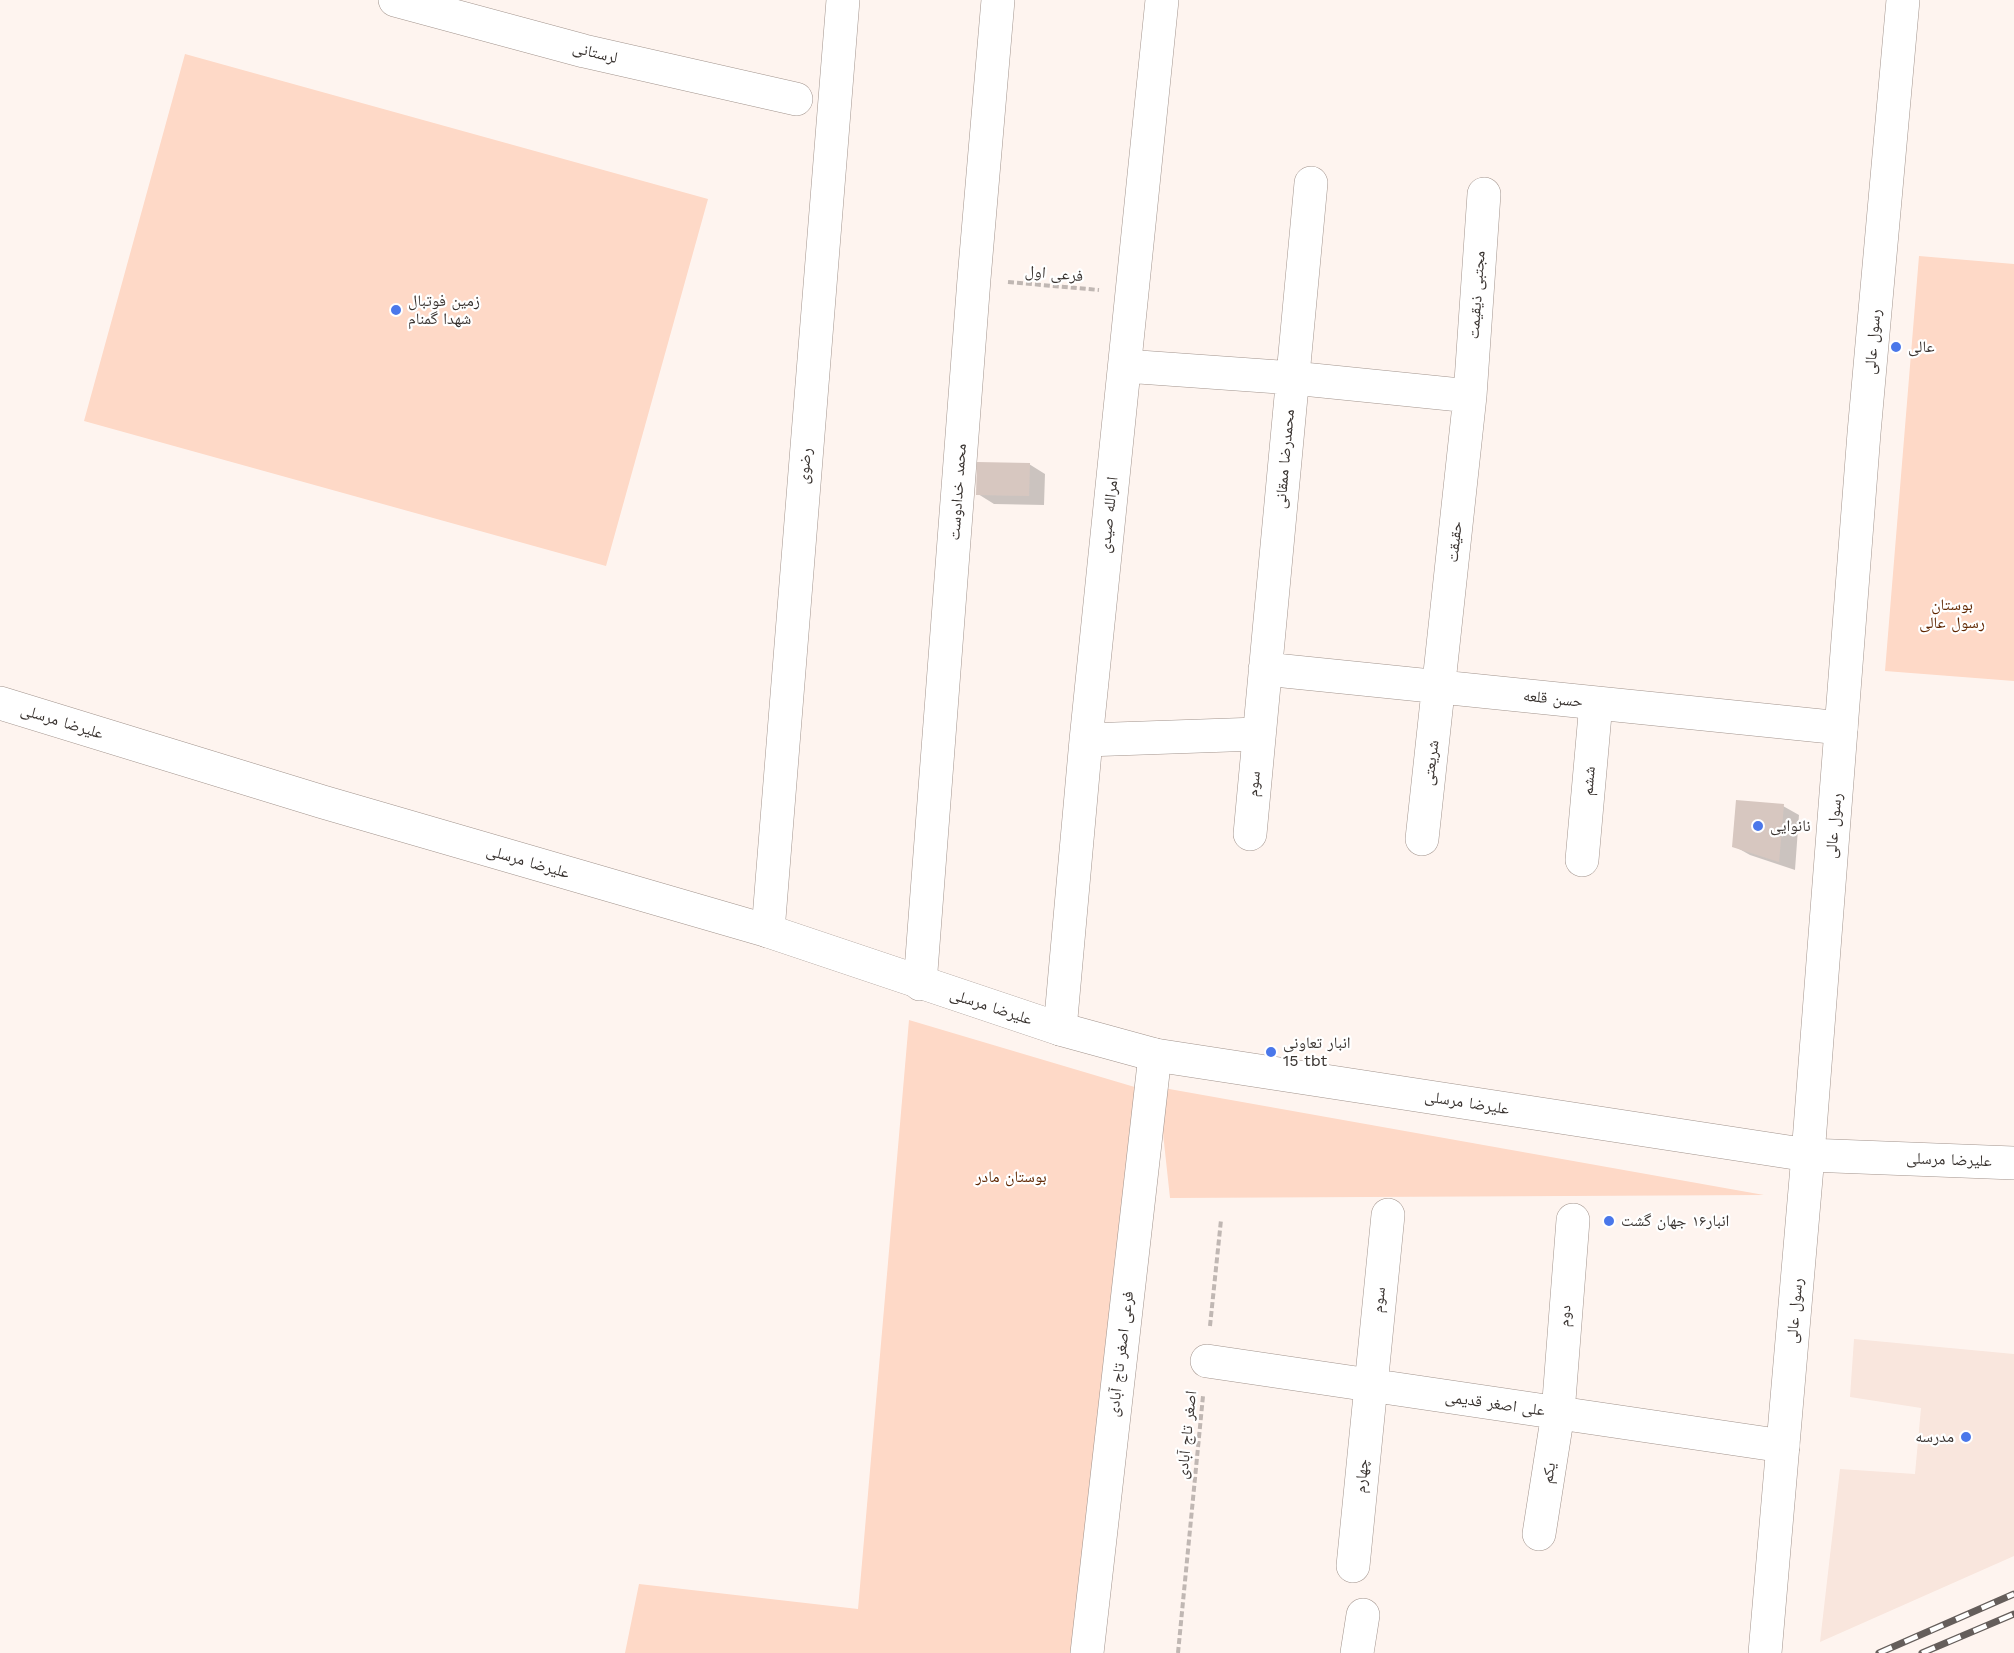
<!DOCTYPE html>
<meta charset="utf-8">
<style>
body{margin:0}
canvas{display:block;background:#fef4ef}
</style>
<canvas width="2014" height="1653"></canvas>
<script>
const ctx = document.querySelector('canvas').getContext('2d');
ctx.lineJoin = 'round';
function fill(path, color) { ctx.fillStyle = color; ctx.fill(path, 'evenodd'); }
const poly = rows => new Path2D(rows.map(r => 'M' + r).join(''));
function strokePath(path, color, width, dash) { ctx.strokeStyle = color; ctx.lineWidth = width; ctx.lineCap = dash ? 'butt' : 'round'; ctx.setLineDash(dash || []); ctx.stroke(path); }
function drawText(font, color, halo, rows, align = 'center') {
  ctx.font = font + ' "Work Sans","Noto Naskh Arabic",sans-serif'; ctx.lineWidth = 4.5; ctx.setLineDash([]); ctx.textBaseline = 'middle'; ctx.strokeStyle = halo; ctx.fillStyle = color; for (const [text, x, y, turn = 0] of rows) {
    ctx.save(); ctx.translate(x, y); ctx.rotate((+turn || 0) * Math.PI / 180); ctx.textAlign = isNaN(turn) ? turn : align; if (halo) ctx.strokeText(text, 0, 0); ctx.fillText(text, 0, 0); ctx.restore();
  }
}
fill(poly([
 [1854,1339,2014,1354,2014,1556,1820,1642,1840,1469,1915,1474,1921,1408,1850,1397]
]), '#f9e6dd');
fill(poly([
 [185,54,708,199,606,566,84,421],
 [1919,256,2014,264,2014,681,1885,671],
 [909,1020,1138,1088,1074,1653,625,1653,639,1584,858,1609],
 [1158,1087,1764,1195,1170,1198]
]), '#fed9c7');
fill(poly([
 [1029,464,1045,474,1044,505,994,504,978,494],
 [1783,806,1799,815,1795,870,1750,855,1734,846]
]), '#0003');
fill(poly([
 [977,462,1030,463,1029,496,976,495],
 [1736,800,1784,804,1779,862,1732,847]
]), '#d7c7c0');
const minor = poly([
 [395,0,584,51,796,99],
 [1125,366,1293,378,1470,396],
 [1265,669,1841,728],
 [1086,740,1258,734],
 [1250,834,1311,183],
 [1422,839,1470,396,1484,194],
 [1582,860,1596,703],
 [768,931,843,0],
 [920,984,974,279,998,0],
 [1060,1029,1086,740,1162,0],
 [1207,1361,1783,1446],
 [1539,1534,1558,1413,1573,1220],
 [1353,1566,1388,1215],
 [1087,1653,1155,1055],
 [1357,1653,1363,1615]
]);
const tertiary = poly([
 [0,703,323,802,768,931,1060,1029,1155,1055,1808,1155,2014,1163],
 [1765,1653,1808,1155,1864,433,1903,0]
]);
strokePath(minor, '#a2948d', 34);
strokePath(tertiary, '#a2948d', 34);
strokePath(poly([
 [1008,282,1099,290],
 [1210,1326,1221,1220],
 [1178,1653,1203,1396]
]), '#c0b7b3', 4, [6, 3]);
strokePath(minor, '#fff', 33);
strokePath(tertiary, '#fff', 33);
const rail = poly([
 [1879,1653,2014,1594],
 [1922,1653,2014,1614]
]);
strokePath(rail, '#655e5b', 7);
strokePath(rail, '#fff', 4.5, [14]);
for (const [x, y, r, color] of [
 [396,310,6,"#4a77ea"],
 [1896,347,6,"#4a77ea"],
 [1758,826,6,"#4a77ea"],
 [1271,1052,6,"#4a77ea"],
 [1609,1221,6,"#4a77ea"],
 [1966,1437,6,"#4a77ea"]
]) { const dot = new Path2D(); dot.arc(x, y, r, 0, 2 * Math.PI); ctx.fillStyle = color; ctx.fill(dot); strokePath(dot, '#fff', 2); }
drawText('16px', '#393330', '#fff', [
 ["لرستانی",595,53,14],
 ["فرعی اول",1054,274,5],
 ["مجتبی ذیقیمت",1477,295,-86],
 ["رسول عالی",1873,342,-85],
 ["محمدرضا ممقانی",1285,459,-85],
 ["رضوی",805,466,-85],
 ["محمد خدادوست",958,492,-86],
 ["امرالله صیدی",1109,515,-84],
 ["حقیقت",1455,542,-84],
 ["حسن قلعه",1553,699,6],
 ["علیرضا مرسلی",62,722,17],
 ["شریعتی",1431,763,-83],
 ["ششم",1589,781,-85],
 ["سوم",1254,784,-85],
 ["رسول عالی",1834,826,-85],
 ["علیرضا مرسلی",528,862,16],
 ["علیرضا مرسلی",991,1007,18],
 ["علیرضا مرسلی",1467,1103,9],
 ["علیرضا مرسلی",1949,1160,2],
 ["سوم",1379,1300,-84],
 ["رسول عالی",1795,1311,-85],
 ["دوم",1565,1316,-85],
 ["فرعی اصغر تاج آبادی",1121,1354,-83],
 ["علی اصغر قدیمی",1495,1404,8],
 ["اصغر تاج آبادی",1187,1435,-84],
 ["یکم",1549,1473,-81],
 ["چهارم",1362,1476,-85]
]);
drawText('16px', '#393330', '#fff', [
 ["زمین فوتبال",408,301],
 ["شهدا گمنام",408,319],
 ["عالی",1908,347],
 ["نانوایی",1770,826],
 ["انبار تعاونی",1283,1043],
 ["15 tbt",1283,1061],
 ["انبار۱۶ جهان گشت",1621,1221],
 ["مدرسه",1954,1437,"right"]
], 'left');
drawText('16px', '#5f2601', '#fff', [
 ["بوستان",1952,605],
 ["رسول عالی",1952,623],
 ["بوستان مادر",1011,1177]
]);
</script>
